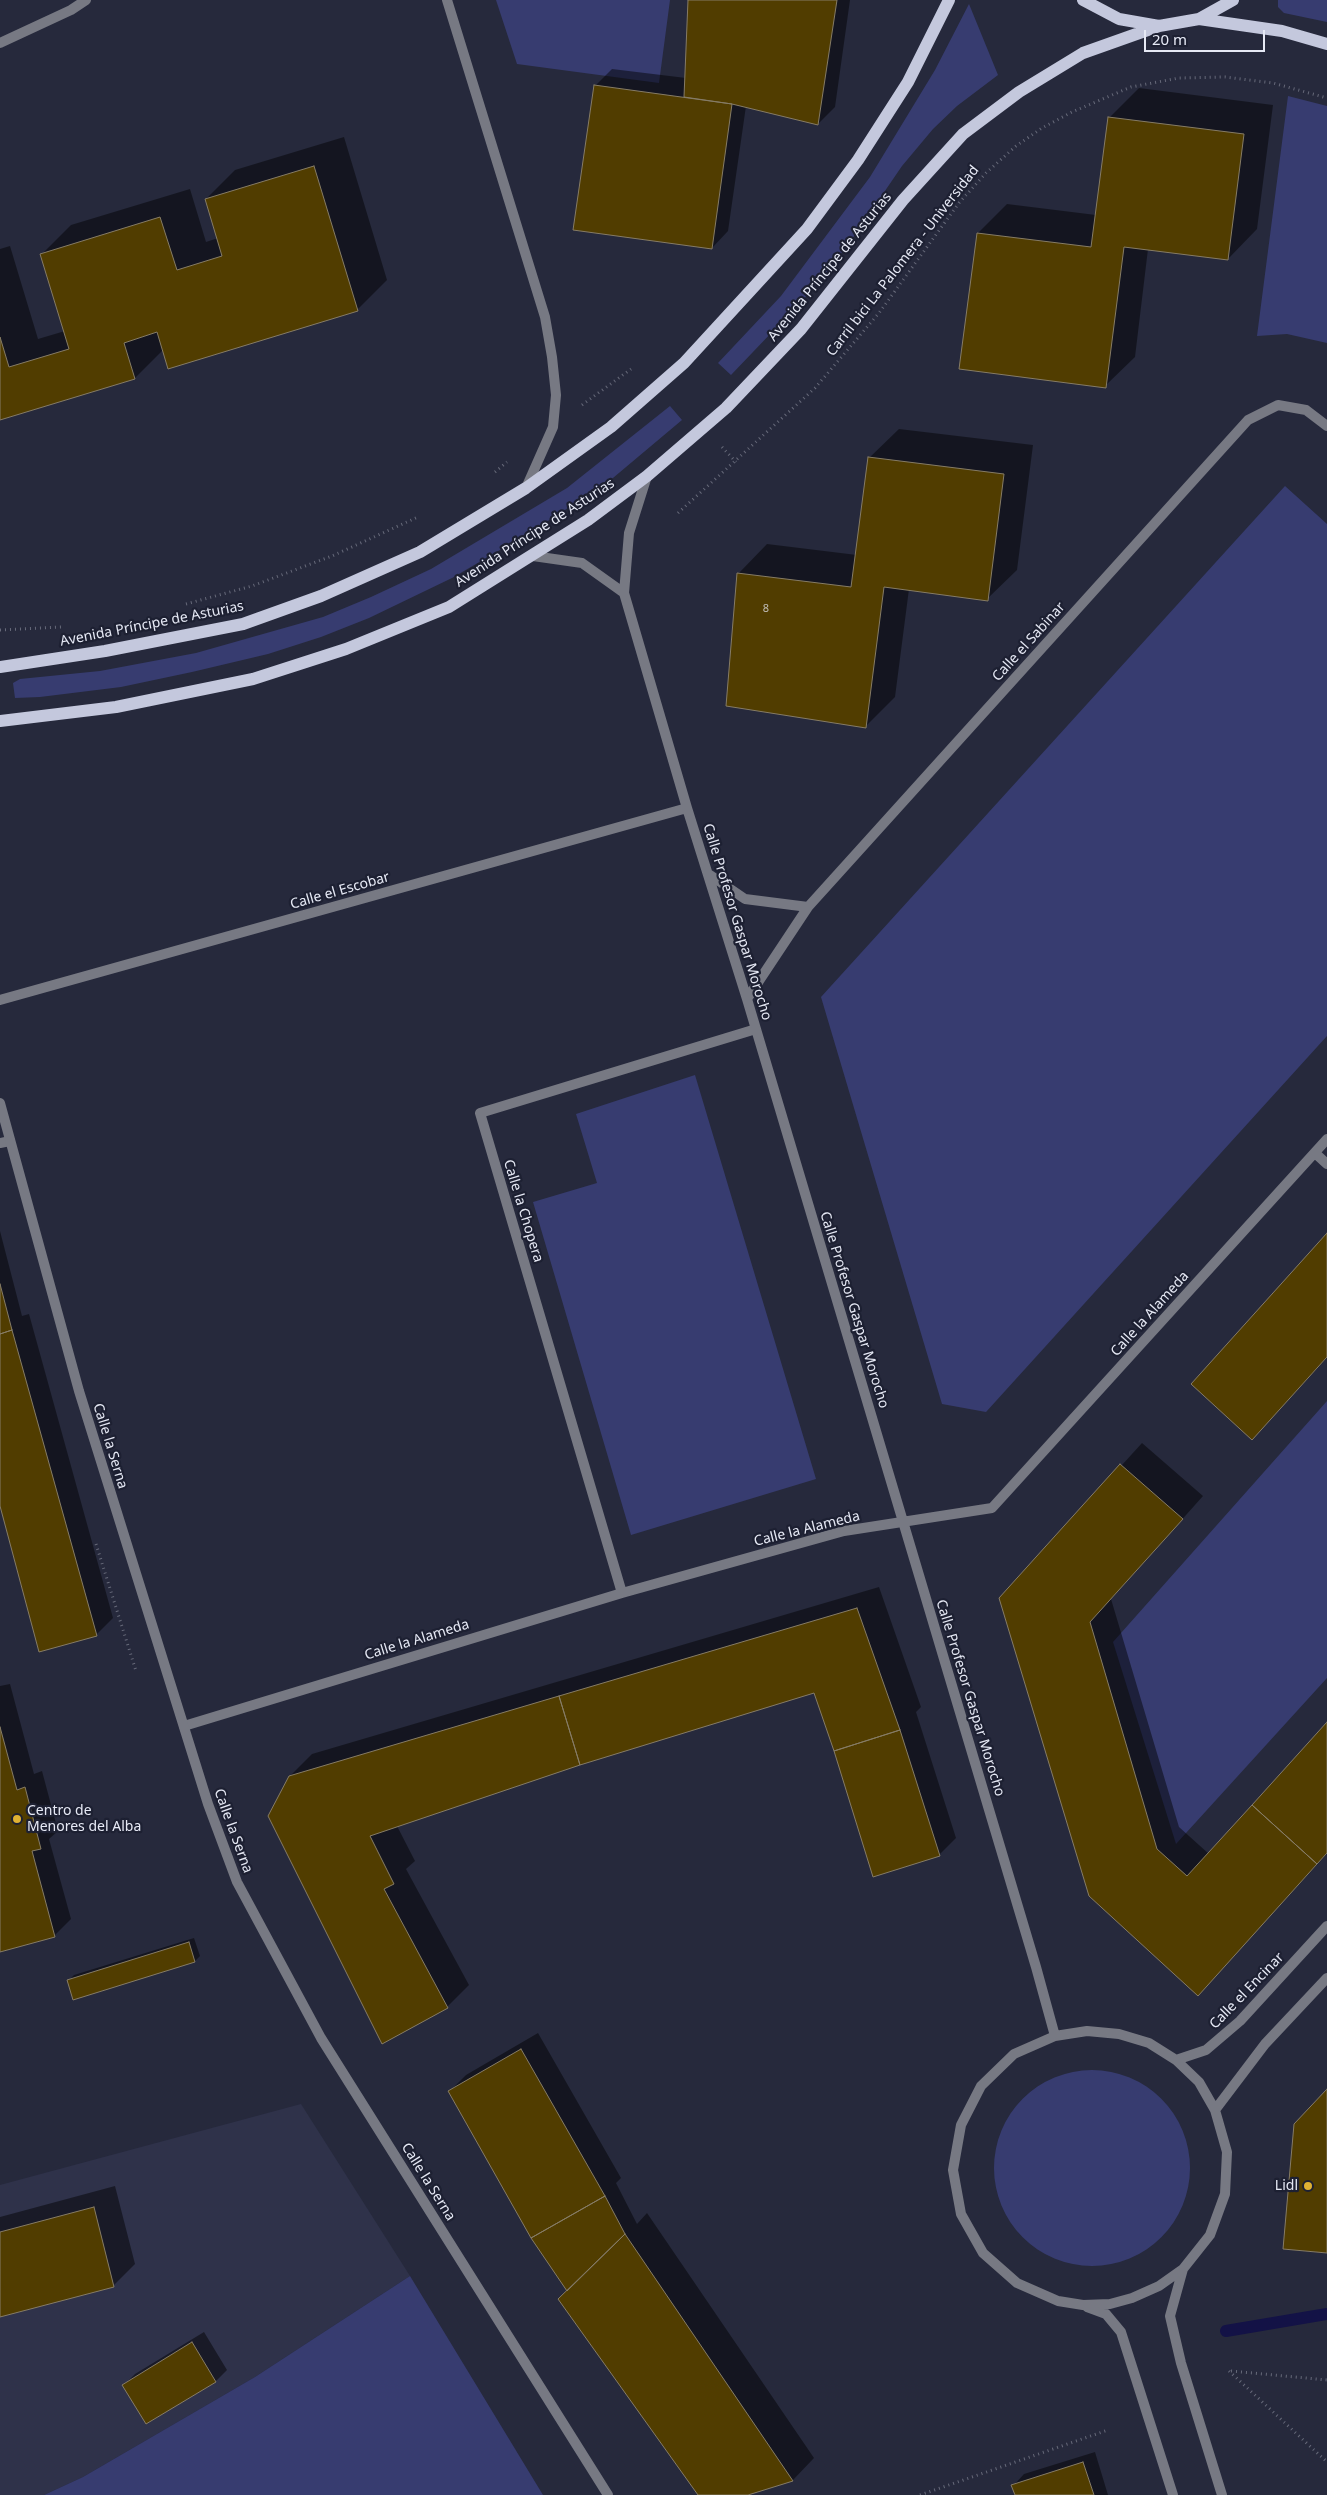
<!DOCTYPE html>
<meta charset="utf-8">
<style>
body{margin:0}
#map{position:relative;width:1327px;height:2495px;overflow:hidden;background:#26293c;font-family:"Noto Sans",sans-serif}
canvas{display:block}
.scale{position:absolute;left:1144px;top:30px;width:121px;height:22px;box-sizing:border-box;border:2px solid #e6e9f5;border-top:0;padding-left:6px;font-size:15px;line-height:18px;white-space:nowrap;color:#e6e9f5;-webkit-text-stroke:4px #1d2032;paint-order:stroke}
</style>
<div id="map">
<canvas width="1327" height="2495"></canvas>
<div class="scale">20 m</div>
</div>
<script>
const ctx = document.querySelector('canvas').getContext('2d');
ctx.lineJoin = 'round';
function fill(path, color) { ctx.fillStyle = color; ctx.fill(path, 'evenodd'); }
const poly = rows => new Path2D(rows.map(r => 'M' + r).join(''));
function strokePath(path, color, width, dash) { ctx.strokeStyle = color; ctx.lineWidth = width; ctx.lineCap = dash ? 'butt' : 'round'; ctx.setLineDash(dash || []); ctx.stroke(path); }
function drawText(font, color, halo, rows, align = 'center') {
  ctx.font = font + ' "Noto Sans",sans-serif'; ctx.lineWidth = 4.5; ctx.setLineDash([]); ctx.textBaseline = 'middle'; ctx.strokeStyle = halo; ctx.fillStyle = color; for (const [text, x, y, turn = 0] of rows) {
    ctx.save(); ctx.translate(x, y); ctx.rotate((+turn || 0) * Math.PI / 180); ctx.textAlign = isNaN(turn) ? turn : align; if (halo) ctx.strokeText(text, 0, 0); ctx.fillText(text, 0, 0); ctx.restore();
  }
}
fill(poly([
 [301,2104,410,2276,255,2377,83,2477,44,2495,0,2495,0,2185]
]), '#2f324a');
fill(poly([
 [496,0,670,0,659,83,517,64],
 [1278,0,1327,0,1327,22,1284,13,1278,7],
 [969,4,998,75,957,106,933,129,902,166,848,245,817,285,731,375,718,363,781,296,870,177,935,70],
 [1288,96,1327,106,1327,343,1287,334,1257,336],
 [670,406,682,420,607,483,529,533,452,578,369,618,321,637,268,654,192,672,121,687,40,697,15,698,13,683,20,679,100,671,196,653,323,617,371,597,431,569,567,488],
 [1285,486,1327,524,1327,1036,986,1412,942,1404,821,997],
 [695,1075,816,1479,631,1535,533,1202,597,1183,576,1114],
 [1327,1401,1327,1678,1176,1844,1113,1642],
 '994 2168a98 98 0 1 1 196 0a98 98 0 1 1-196 0Z',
 [410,2276,543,2495,44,2495,83,2477,255,2377]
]), '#373c70');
fill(poly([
 [689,0,850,0,835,107,818,124,746,106,728,231,712,248,595,86,612,69,686,78],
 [1139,88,1273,105,1257,229,1228,259,1148,249,1135,357,1105,386,978,233,1007,204,1096,215,1109,118],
 [344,137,387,280,357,310,164,349,135,378,0,419,0,249,10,246,38,339,65,331,42,254,71,225,190,189,206,242,218,238,206,199,235,170],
 [899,429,1033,445,1017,570,987,599,909,589,895,697,865,727,738,574,767,544,857,555,869,458],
 [0,1231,22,1316,29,1314,113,1618,96,1635,0,1501],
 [1327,1235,1327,1358,1273,1416],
 [1142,1443,1203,1496,1111,1599,1179,1827,1209,1854,1327,1724,1327,1854,1198,1994,1001,1598],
 [879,1587,921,1707,916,1712,956,1838,939,1855,835,1750,815,1691,580,1764,397,1826,415,1861,406,1869,469,1985,447,2007,382,2043,290,1776,312,1754],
 [10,1684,34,1774,42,1771,58,1831,49,1839,71,1919,54,1936,0,1946,0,1686],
 [194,1938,200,1956,195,1961,68,1981,74,1975],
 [538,2033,621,2178,616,2183,637,2224,647,2213,814,2458,793,2480,744,2495,700,2495,568,2291,449,2092,466,2075],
 [115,2186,135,2264,113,2286,0,2315,0,2217],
 [204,2332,227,2370,216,2381,146,2423,124,2385,135,2374],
 [1095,2452,1108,2495,1016,2495,1013,2486,1024,2474]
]), '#0007');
strokePath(poly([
 [1226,2331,1327,2314]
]), '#131246', 12);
const building = poly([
 [688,0,837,0,818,125,732,104,684,97,688,0],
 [594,85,732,104,712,249,573,230,594,85],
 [1108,117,1244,134,1228,260,1124,247,1106,388,959,369,977,233,1091,247,1108,117],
 [314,166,358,311,168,369,157,332,124,343,135,379,0,420,0,337,9,367,69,349,40,254,160,217,177,270,222,256,205,199,314,166],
 [868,457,1004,474,988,601,884,587,866,728,726,706,737,573,851,587,868,457],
 [1327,1233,1327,1357,1252,1440,1191,1384,1327,1233],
 [0,1284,12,1330,0,1334,0,1284],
 [12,1330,97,1636,39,1652,0,1506,0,1334,12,1330],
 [1120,1464,1183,1519,1090,1622,1157,1849,1187,1876,1252,1805,1317,1864,1198,1996,1089,1896,999,1598,1120,1464],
 [857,1608,900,1730,834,1751,814,1693,580,1765,559,1696,857,1608],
 [559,1696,580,1765,370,1836,394,1884,384,1889,448,2008,382,2044,268,1816,289,1776,559,1696],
 [1327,1722,1327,1853,1317,1864,1252,1805,1327,1722],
 [0,1727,17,1790,25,1787,41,1849,32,1851,55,1937,0,1952,0,1727],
 [900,1730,940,1856,873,1877,834,1751,900,1730],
 [189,1942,195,1962,73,2000,67,1980,189,1942],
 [521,2049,605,2196,531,2238,448,2091,521,2049],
 [1327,2089,1327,2253,1283,2249,1294,2124,1327,2089],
 [605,2196,625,2234,567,2291,531,2238,605,2196],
 [94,2207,114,2287,0,2317,0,2232,94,2207],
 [625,2234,793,2481,748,2495,698,2495,558,2299,625,2234],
 [192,2342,216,2382,146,2424,122,2385,192,2342],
 [1083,2462,1094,2495,1015,2495,1011,2485,1083,2462]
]);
fill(building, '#513d00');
strokePath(building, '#867c66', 1);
strokePath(poly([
 [582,405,631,369],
 [722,447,736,462],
 [495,472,507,462],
 [678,513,815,388,879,313,959,203,986,173,1016,146,1042,128,1072,112,1131,87,1179,78,1225,77,1273,83,1327,98],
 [186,604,252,586,332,556,418,517],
 [0,630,62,627],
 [96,1544,136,1671],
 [1229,2371,1327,2462],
 [1231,2371,1327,2380],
 [920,2495,1108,2430]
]), '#676a7a', 3, [1, 4]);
strokePath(poly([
 [447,0,545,317,552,357,556,395,553,427,526,488],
 [0,43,71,10,86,0],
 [647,476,629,533,624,593,687,808,747,999,1036,1967,1055,2036],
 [533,556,582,563,624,593],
 [710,875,745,899,808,907],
 [747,999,808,907,1248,420,1278,405,1306,410,1327,426],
 [0,1000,687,808],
 [0,1143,10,1141],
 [1315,1153,1327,1164],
 [622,1593,480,1113,756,1029],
 [184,1726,622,1593,844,1531,992,1508,1327,1139],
 [1176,2060,1206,2050,1240,2021,1327,1926],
 [1215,2110,1265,2044,1327,1978],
 [1183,2269,1159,2286,1132,2298,1110,2304,1083,2305,1058,2301,1017,2283,983,2253,961,2214,953,2170,961,2125,981,2086,1014,2054,1055,2036,1087,2031,1119,2034,1149,2043,1176,2060,1199,2082,1215,2110,1227,2152,1225,2194,1210,2235,1183,2269,1170,2316,1181,2363,1222,2495],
 [1087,2307,1106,2314,1121,2332,1173,2495]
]), '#777983', 10);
strokePath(poly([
 [0,1103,79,1391,208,1804,237,1882,321,2038,608,2495]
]), '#777983', 10);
strokePath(poly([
 [1083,0,1119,19,1159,26,1199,19,1233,0],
 [1199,19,1282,31,1327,44],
 [0,667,105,651,243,624,321,596,420,552,526,488,611,427,684,363,807,229,858,160,908,82,949,0],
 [0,721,116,707,253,679,346,649,449,607,588,520,647,476,726,408,801,329,903,200,963,134,1019,92,1083,53,1159,26]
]), '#c4c8dd', 12);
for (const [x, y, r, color] of [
 [17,1819,5,"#dfb133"],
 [1308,2186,5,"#dfb133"]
]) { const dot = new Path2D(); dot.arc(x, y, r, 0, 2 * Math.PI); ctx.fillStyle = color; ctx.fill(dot); strokePath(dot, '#1d2032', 2); }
drawText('11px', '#c1beb8', null, [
 ["8",766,609]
]);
drawText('14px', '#e6e9f5', '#1d2032', [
 ["Carril bici La Palomera - Universidad",903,261,-52],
 ["Avenida Príncipe de Asturias",830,267,-51],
 ["Avenida Príncipe de Asturias",535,533,-33],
 ["Avenida Príncipe de Asturias",152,624,-11],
 ["Calle el Sabinar",1029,642,-48],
 ["Calle el Escobar",340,891,-16],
 ["Calle Profesor Gaspar Morocho",737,922,73],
 ["Calle la Chopera",523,1211,73],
 ["Calle Profesor Gaspar Morocho",854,1310,73],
 ["Calle la Alameda",1150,1314,-48],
 ["Calle la Serna",110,1446,73],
 ["Calle la Alameda",807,1529,-14],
 ["Calle la Alameda",417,1640,-17],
 ["Calle Profesor Gaspar Morocho",970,1698,73],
 ["Calle la Serna",233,1831,70],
 ["Calle el Encinar",1247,1991,-46],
 ["Calle la Serna",428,2182,58]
]);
drawText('14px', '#e6e9f5', '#1d2032', [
 ["Centro de",27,1811],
 ["Menores del Alba",27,1827],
 ["Lidl",1298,2186,"right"]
], 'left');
</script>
